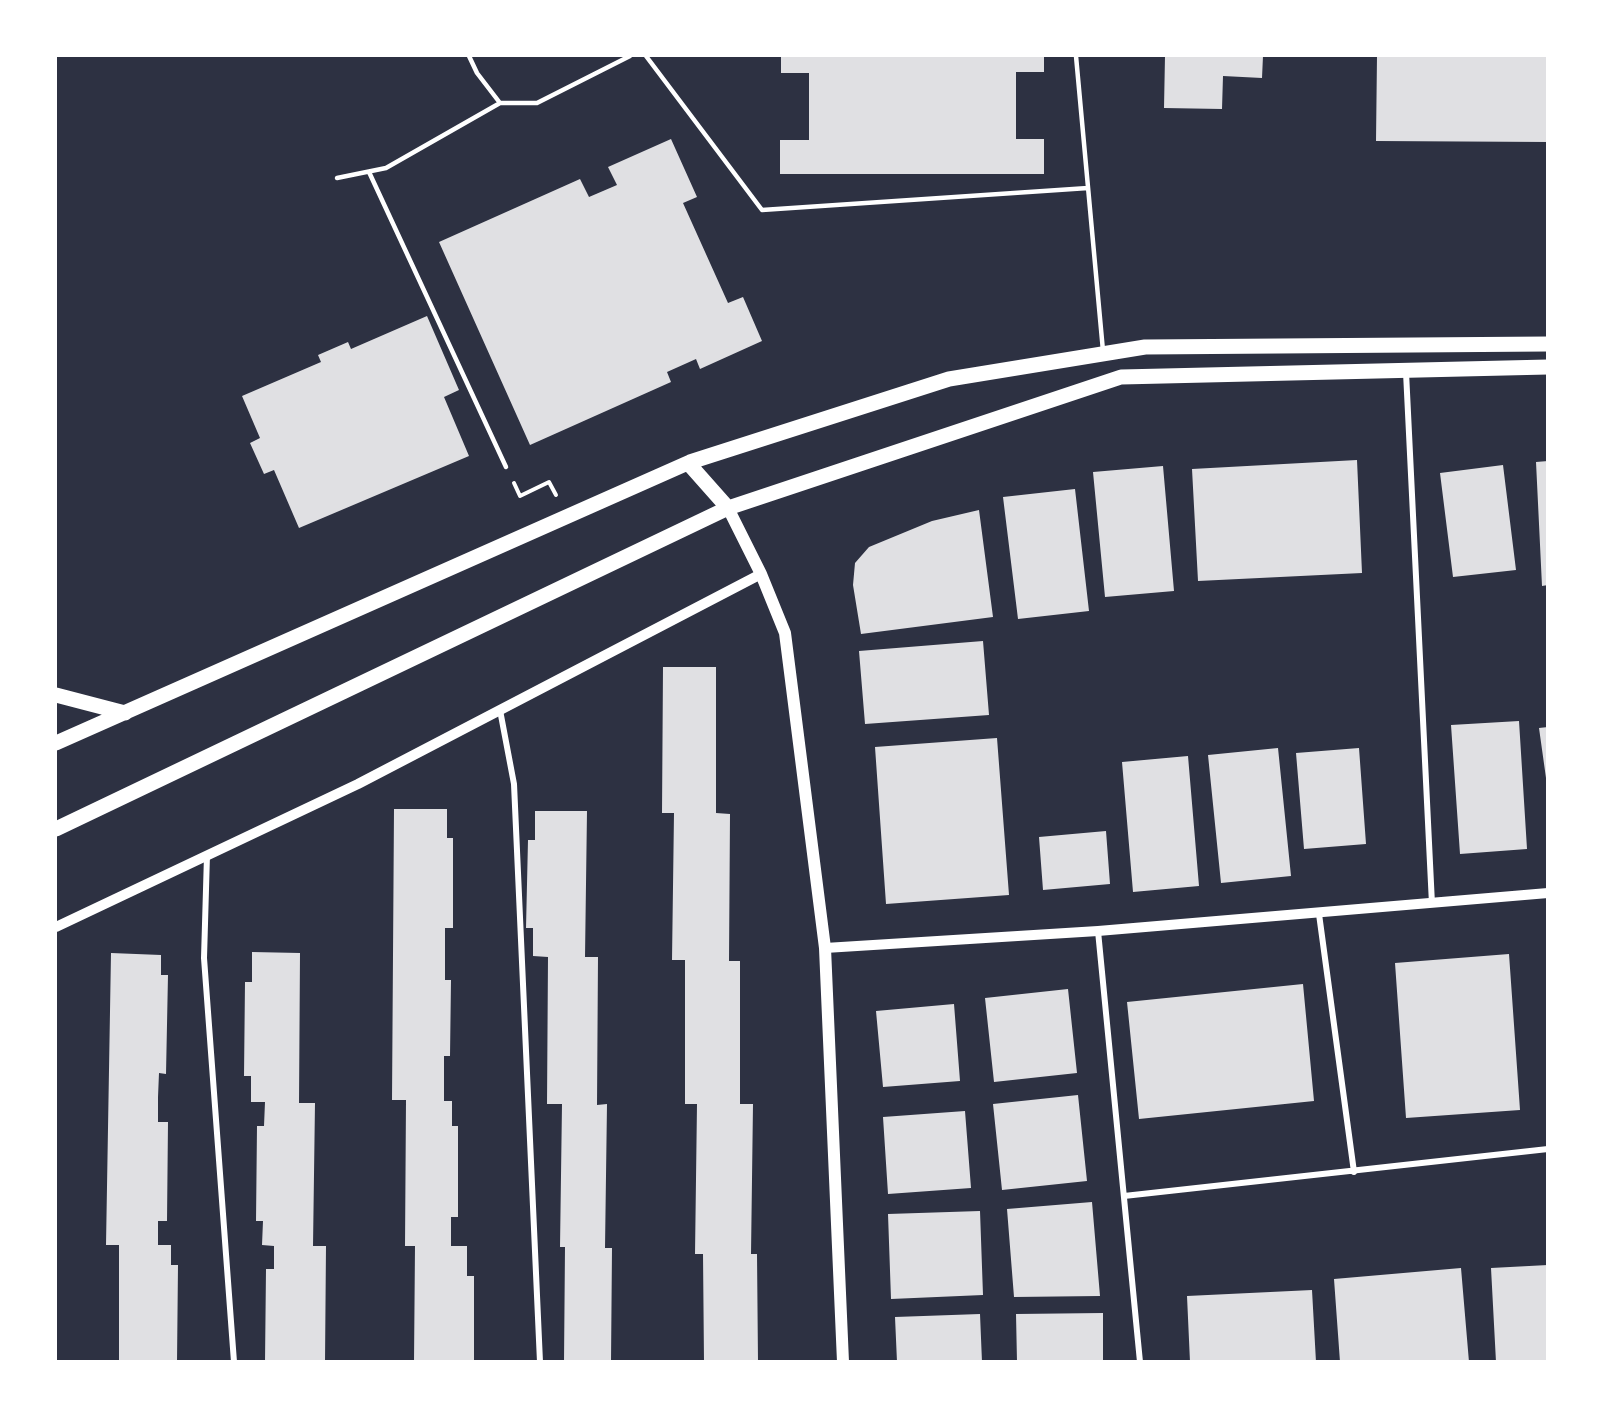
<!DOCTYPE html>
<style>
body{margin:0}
#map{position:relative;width:1603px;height:1417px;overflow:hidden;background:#2d3142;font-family:Rubik,sans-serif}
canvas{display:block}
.frame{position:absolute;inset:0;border:57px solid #fff;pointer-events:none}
</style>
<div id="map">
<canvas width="1603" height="1417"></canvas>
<div class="frame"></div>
</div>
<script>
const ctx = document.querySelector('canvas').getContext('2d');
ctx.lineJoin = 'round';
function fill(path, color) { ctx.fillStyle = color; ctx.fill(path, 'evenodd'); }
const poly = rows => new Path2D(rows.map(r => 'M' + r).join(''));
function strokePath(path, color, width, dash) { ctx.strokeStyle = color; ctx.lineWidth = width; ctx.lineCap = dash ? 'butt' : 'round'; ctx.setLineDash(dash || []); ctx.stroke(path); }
fill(poly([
 [781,56,1044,56,1044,72,1016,72,1016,139,1044,139,1044,174,780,174,780,140,809,140,809,73,781,73],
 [1165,56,1263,56,1262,78,1223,76,1222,109,1164,108],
 [1377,56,1548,57,1548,142,1376,141],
 [671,139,697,197,683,203,728,303,743,297,762,341,700,369,696,359,667,372,671,382,530,445,439,242,580,179,589,197,617,185,608,167],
 [427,316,459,390,444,397,469,456,299,528,274,470,264,474,250,443,260,438,242,396,321,362,318,355,348,342,351,349],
 [1357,460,1362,573,1198,581,1192,469],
 [1548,461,1548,585,1542,586,1536,462],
 [1503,465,1516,570,1453,577,1440,473],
 [1163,466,1174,591,1105,597,1093,472],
 [1075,489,1089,611,1018,619,1003,497],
 [979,510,993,617,861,634,853,585,855,563,869,547,932,521],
 [983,641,989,715,865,724,859,651],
 [663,667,716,667,716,813,730,814,729,961,740,961,740,1104,753,1104,751,1254,757,1254,758,1362,704,1362,703,1254,695,1254,697,1104,685,1104,685,960,672,960,674,813,662,813],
 [1519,721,1527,849,1460,854,1451,725],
 [1548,727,1548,778,1546,778,1539,728],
 [997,738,1009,895,886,904,875,747],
 [1278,748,1291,876,1221,883,1208,755],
 [1359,748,1366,844,1304,849,1296,753],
 [1188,756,1199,886,1133,892,1122,762],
 [394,809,447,809,447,838,453,838,453,928,445,928,445,980,451,980,450,1056,444,1056,444,1101,452,1101,452,1126,458,1126,458,1217,451,1217,451,1246,467,1246,467,1276,474,1276,474,1362,414,1362,415,1246,405,1246,406,1100,392,1100],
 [535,811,587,811,585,957,598,957,597,1105,607,1104,605,1248,612,1248,611,1362,564,1362,565,1247,560,1247,562,1104,547,1104,548,957,533,956,533,928,526,928,528,840,535,840],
 [1106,831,1110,884,1043,890,1039,837],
 [252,952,300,953,299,1103,315,1103,313,1246,326,1246,325,1362,265,1362,266,1269,274,1269,274,1246,262,1245,263,1221,256,1221,257,1126,264,1126,265,1102,251,1102,251,1076,244,1076,245,982,252,982],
 [111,953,161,955,161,975,168,975,166,1074,159,1073,158,1097,158,1122,168,1122,167,1221,158,1221,158,1245,171,1245,171,1265,178,1265,177,1362,119,1362,119,1245,106,1245],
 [1509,954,1520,1110,1406,1118,1395,963],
 [1303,984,1314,1101,1139,1119,1127,1002],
 [1068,989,1077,1073,994,1082,985,998],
 [954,1004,960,1081,883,1087,876,1011],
 [1078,1095,1087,1181,1002,1190,993,1104],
 [965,1111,971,1188,888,1194,883,1117],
 [1092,1202,1100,1296,1014,1297,1007,1209],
 [980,1211,983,1295,891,1299,888,1214],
 [1548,1265,1548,1362,1496,1362,1491,1268],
 [1461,1268,1469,1362,1340,1362,1334,1279],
 [1312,1290,1316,1362,1190,1362,1187,1296],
 [1103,1313,1103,1362,1017,1362,1016,1314],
 [980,1314,982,1362,897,1362,895,1317]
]), '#e0e0e3');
strokePath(poly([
 [514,483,520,496,549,482,556,495]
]), '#fff', 4);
strokePath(poly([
 [469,56,477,73,500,103,537,103,630,56],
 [646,56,762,210,1088,188],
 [1076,56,1103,351],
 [369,172,506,467],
 [337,178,386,168,500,103]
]), '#fff', 4.5);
strokePath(poly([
 [1406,372,1432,904],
 [500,710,514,784,540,1362],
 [207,855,204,958,234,1362],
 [1319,914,1354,1172],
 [1098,931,1140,1362],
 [1124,1196,1548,1149]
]), '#fff', 6);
strokePath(poly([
 [56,927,358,784,761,574],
 [825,948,1098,931,1548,893]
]), '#fff', 10);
strokePath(poly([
 [728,508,761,574,785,633,825,948,843,1362]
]), '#fff', 12);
strokePath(poly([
 [689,464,728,508],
 [56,695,125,713],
 [56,743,690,462,949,379,1145,347,1548,344],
 [56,829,728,508,1121,377,1548,367]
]), '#fff', 15);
</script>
